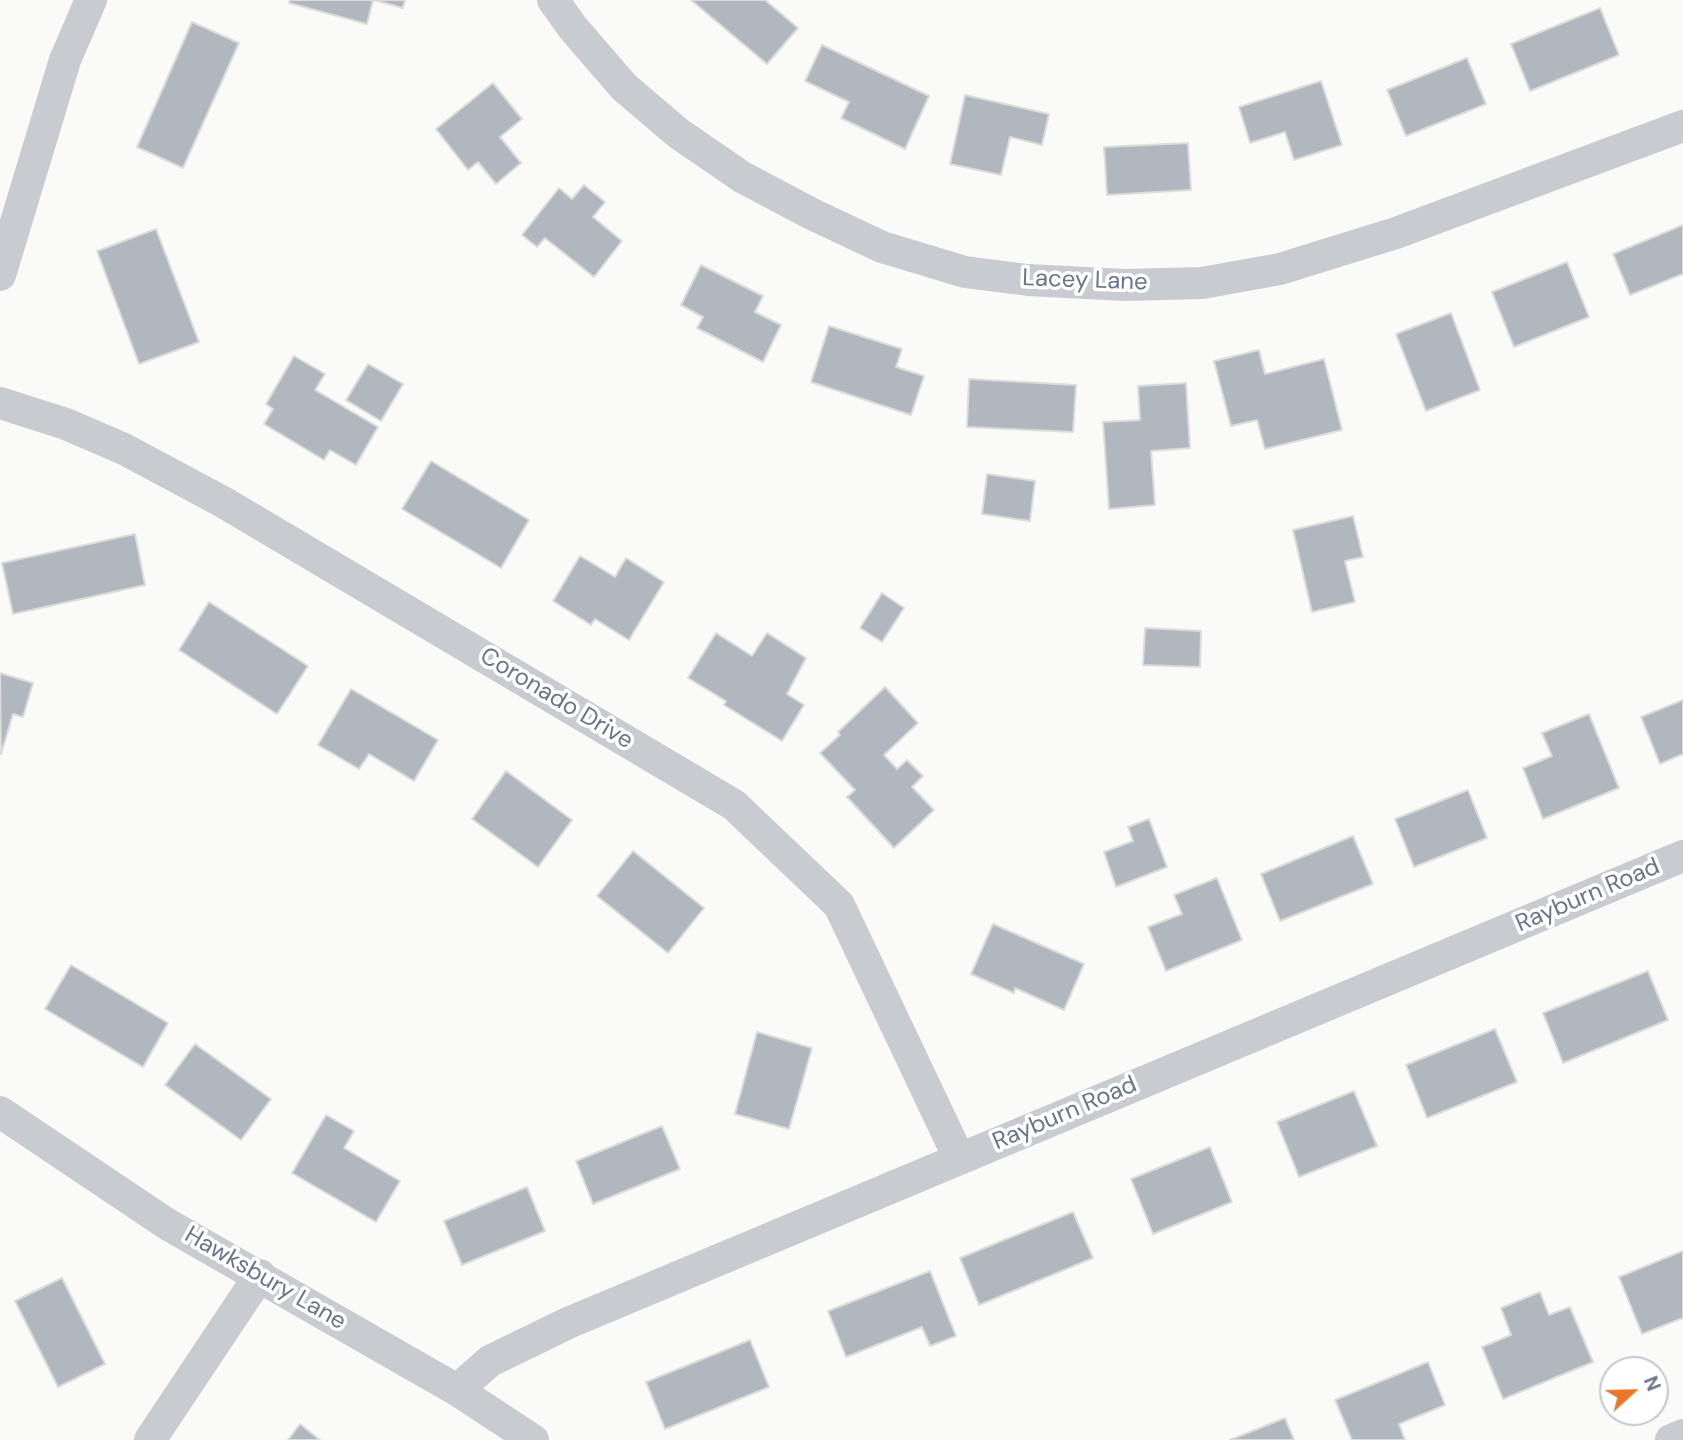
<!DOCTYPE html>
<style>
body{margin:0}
#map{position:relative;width:1683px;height:1440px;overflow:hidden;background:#fafaf8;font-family:"DM Sans",sans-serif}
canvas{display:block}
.north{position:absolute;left:1599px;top:1356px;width:70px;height:70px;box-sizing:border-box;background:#fff;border:2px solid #c3c8d0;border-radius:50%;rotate:68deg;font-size:19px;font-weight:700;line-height:28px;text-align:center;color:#68758a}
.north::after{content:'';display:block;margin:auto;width:24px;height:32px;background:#ea7728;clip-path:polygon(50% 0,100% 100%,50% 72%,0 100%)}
</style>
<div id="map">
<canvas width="1683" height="1440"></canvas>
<div class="north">N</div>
</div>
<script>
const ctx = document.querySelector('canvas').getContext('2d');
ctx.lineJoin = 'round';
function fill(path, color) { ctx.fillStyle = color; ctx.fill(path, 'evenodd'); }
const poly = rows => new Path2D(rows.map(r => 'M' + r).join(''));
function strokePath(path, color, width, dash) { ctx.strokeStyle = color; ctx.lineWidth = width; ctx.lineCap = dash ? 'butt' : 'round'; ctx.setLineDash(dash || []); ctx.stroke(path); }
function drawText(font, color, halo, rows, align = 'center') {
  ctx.font = font + ' "DM Sans",sans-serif'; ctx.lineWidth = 7; ctx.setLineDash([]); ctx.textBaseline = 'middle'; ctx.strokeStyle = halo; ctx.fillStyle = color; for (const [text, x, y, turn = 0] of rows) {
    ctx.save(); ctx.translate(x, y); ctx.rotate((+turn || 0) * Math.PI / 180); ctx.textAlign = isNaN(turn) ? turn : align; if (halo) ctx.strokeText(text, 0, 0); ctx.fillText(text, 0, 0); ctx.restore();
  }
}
const building = poly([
 [290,0,373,0,367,24,289,3,290,0],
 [374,0,405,0,403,8,374,0],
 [691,0,765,0,798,28,767,64,691,0],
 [1600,8,1619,55,1530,91,1511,44,1600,8],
 [192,22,239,43,183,168,137,147,192,22],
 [822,45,929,96,905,149,841,118,849,102,805,81,822,45],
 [1467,58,1486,104,1406,136,1387,90,1467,58],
 [1321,81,1342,145,1294,160,1285,132,1250,143,1239,107,1321,81],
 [493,83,522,119,500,137,521,163,496,184,478,162,468,170,436,129,493,83],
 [965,95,1049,114,1042,145,1010,137,1001,175,950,164,965,95],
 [1188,143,1191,190,1107,195,1104,147,1188,143],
 [584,185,605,202,593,217,622,241,594,277,545,238,537,247,522,235,559,188,572,199,584,185],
 [1683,225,1683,274,1630,295,1613,254,1683,225],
 [156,229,199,342,139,364,97,251,156,229],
 [1567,262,1589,317,1514,347,1492,292,1567,262],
 [701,265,763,296,755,312,781,325,763,362,697,328,703,317,681,305,701,265],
 [1451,313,1480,390,1426,411,1396,334,1451,313],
 [829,326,902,349,896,367,924,376,911,415,811,382,829,326],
 [1259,350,1265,374,1324,359,1342,430,1265,449,1257,420,1231,426,1214,361,1259,350],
 [294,356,325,374,315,390,378,427,356,465,330,450,324,460,264,424,273,409,266,404,294,356],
 [368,364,403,384,381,421,346,400,368,364],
 [969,379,1076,385,1073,432,967,427,969,379],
 [1186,383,1190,448,1151,451,1155,505,1109,509,1103,422,1140,420,1138,386,1186,383],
 [431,461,529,520,501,568,402,509,431,461],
 [987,474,1035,481,1030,521,982,514,987,474],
 [1353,516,1363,557,1345,561,1355,602,1312,612,1293,530,1353,516],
 [135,534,145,585,13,614,2,563,135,534],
 [580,556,615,577,626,558,664,582,629,640,595,619,591,625,553,601,580,556],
 [882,593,904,608,882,642,860,628,882,593],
 [209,602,308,666,277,714,179,650,209,602],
 [1145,628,1201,631,1200,667,1143,665,1145,628],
 [716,633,752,656,767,633,806,658,787,694,804,705,782,741,724,705,726,701,688,678,716,633],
 [0,673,33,683,23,717,13,714,1,754,0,673],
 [885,687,918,723,884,755,897,769,907,760,923,776,912,787,934,810,894,848,847,797,855,790,820,753,840,735,838,732,885,687],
 [351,689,438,740,414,781,369,754,359,769,318,745,351,689],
 [1683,700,1683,754,1660,764,1641,717,1683,700],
 [1589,714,1619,788,1543,819,1523,768,1552,756,1542,733,1589,714],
 [506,771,572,820,538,867,472,819,506,771],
 [1468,790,1487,838,1414,867,1395,819,1468,790],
 [1149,819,1167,867,1116,887,1104,852,1133,841,1128,827,1149,819],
 [1353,836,1373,884,1280,921,1261,874,1353,836],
 [633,851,704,908,668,953,597,896,633,851],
 [1217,878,1242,940,1166,971,1148,927,1182,914,1174,895,1217,878],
 [993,924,1084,964,1064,1010,1015,988,1014,993,971,974,993,924],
 [71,965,168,1023,143,1067,45,1009,71,965],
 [1648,971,1668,1020,1563,1063,1543,1013,1648,971],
 [1495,1029,1517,1082,1427,1118,1406,1065,1495,1029],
 [757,1032,812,1048,789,1129,735,1114,757,1032],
 [195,1044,271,1099,241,1140,165,1085,195,1044],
 [1354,1091,1377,1146,1299,1177,1277,1122,1354,1091],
 [326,1115,354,1131,344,1148,400,1181,376,1222,292,1173,326,1115],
 [662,1126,680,1169,593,1204,576,1161,662,1126],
 [1210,1147,1232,1202,1153,1234,1131,1179,1210,1147],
 [527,1187,545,1231,462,1265,444,1221,527,1187],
 [1073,1212,1093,1258,979,1305,960,1258,1073,1212],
 [1683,1251,1683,1318,1642,1334,1619,1277,1683,1251],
 [930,1271,956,1336,930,1346,922,1327,846,1357,828,1311,930,1271],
 [62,1278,105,1364,58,1387,15,1301,62,1278],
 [1540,1292,1549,1315,1570,1307,1593,1362,1503,1399,1482,1347,1511,1335,1501,1308,1540,1292],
 [750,1340,769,1387,665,1429,646,1382,750,1340],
 [1428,1362,1445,1405,1399,1424,1405,1440,1352,1440,1335,1400,1428,1362],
 [1285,1418,1294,1440,1230,1440,1285,1418],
 [300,1424,320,1440,288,1440,300,1424]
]);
fill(building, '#b1b7bf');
strokePath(building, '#dcdcda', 2);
strokePath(poly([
 [553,0,573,28,624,87,678,133,742,177,812,214,882,247,965,272,1028,280,1125,285,1202,283,1280,269,1396,233,1683,126],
 [0,275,65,60,91,0],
 [0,403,66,424,124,449,223,502,734,805,839,905,959,1158],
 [0,1112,167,1224,457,1390,533,1440],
 [457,1390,490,1361,568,1323,1683,856],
 [150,1440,260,1275],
 [1671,1440,1683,1435]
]), '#c8cbcf', 32);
drawText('24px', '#68758a', '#fff', [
 ["Lacey Lane",1085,281,2],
 ["Coronado Drive",556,699,31],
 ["Rayburn Road",1588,896,-23],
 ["Rayburn Road",1065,1114,-23],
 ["Hawksbury Lane",265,1279,30]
]);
</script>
